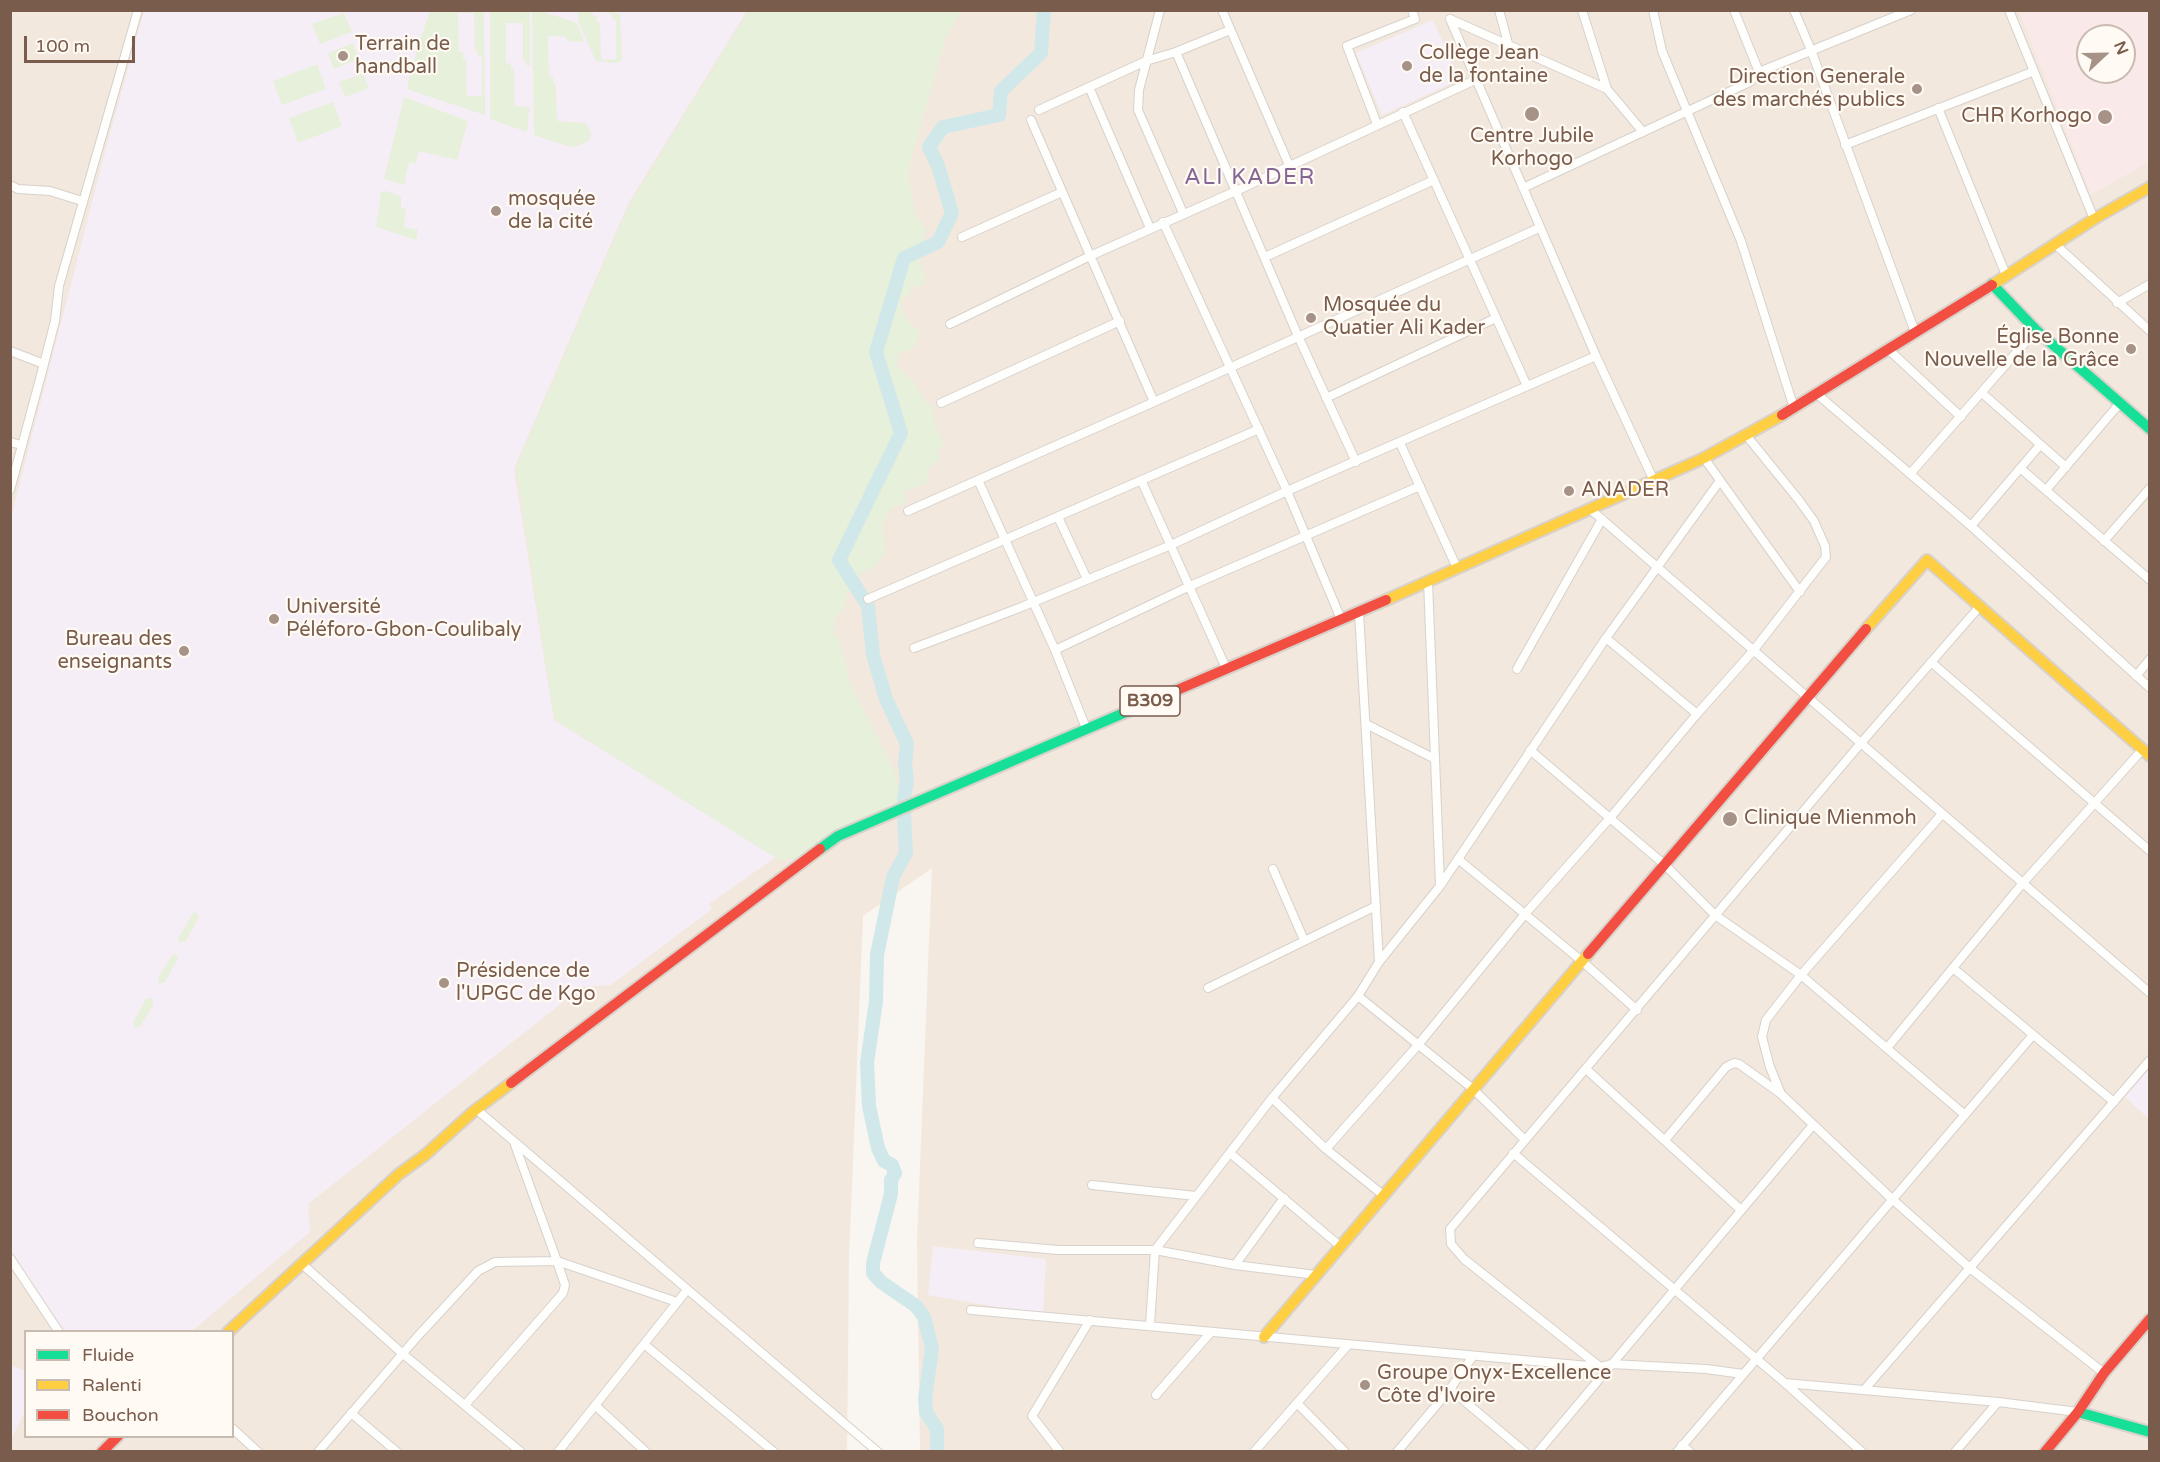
<!DOCTYPE html>
<meta charset="utf-8">
<style>
body{margin:0}
#map{position:relative;width:2160px;height:1462px;overflow:hidden;background:#f9f5f0;font-family:"Varela Round",sans-serif}
canvas{display:block}
.frame{position:absolute;inset:0;border:12px solid #7a5c4d;pointer-events:none}
.legend{position:absolute;left:24px;top:1330px;width:210px;height:108px;box-sizing:border-box;background:#fffaf3;border:2px solid #cabbb1;margin:0;padding:8px 10px;list-style:none;font-size:18px;color:#7a5c4d}
.legend li{display:flex;align-items:center;gap:12px;height:30px}
.legend b{width:30px;border:2px solid #cabbb1}
.north{position:absolute;left:2076px;top:24px;width:60px;height:60px;box-sizing:border-box;background:#fffaf3;border:2px solid #cabbb1;border-radius:50%;rotate:68deg;font-size:16px;font-weight:700;line-height:24px;text-align:center;color:#7a5c4d}
.north::after{content:'';display:block;margin:auto;width:21px;height:27px;background:#a69286;clip-path:polygon(50% 0,100% 100%,50% 72%,0 100%)}
.scale{position:absolute;left:24px;top:36px;width:111px;height:27px;box-sizing:border-box;border:3px solid #7a5c4d;border-top:0;padding-left:8px;font-size:18px;line-height:21px;white-space:nowrap;color:#7a5c4d;-webkit-text-stroke:4px #fffaf3;paint-order:stroke}
</style>
<div id="map">
<canvas width="2160" height="1462"></canvas>
<div class="frame"></div>
<ul class="legend">
<li><b style="height:8px;background:#16e098"></b>Fluide</li>
<li><b style="height:8px;background:#ffcf43"></b>Ralenti</li>
<li><b style="height:8px;background:#f24e42"></b>Bouchon</li>
</ul>
<div class="north">N</div>
<div class="scale">100 m</div>
</div>
<script>
const ctx = document.querySelector('canvas').getContext('2d');
ctx.lineJoin = 'round';
function fill(path, color) { ctx.fillStyle = color; ctx.fill(path, 'evenodd'); }
const poly = rows => new Path2D(rows.map(r => 'M' + r).join(''));
function strokePath(path, color, width, dash) { ctx.strokeStyle = color; ctx.lineWidth = width; ctx.lineCap = dash ? 'butt' : 'round'; ctx.setLineDash(dash || []); ctx.stroke(path); }
function drawText(font, color, halo, rows, align = 'center') {
  ctx.font = font + ' "Varela Round",sans-serif'; ctx.lineWidth = 4.5; ctx.setLineDash([]); ctx.textBaseline = 'middle'; ctx.strokeStyle = halo; ctx.fillStyle = color; for (const [text, x, y, turn = 0] of rows) {
    ctx.save(); ctx.translate(x, y); ctx.rotate((+turn || 0) * Math.PI / 180); ctx.textAlign = isNaN(turn) ? turn : align; if (halo) ctx.strokeText(text, 0, 0); ctx.fillText(text, 0, 0); ctx.restore();
  }
}
fill(poly([
 [10,11,2149,11,2149,1451,920,1451,917,1241,932,868,863,916,849,1258,847,1451,11,1451],
 [2088,36,2124,36,2124,72,2088,72],
 [26,1332,232,1332,232,1436,26,1436]
]), '#f2e8de');
fill(poly([
 [144,11,747,11,628,204,514,469,554,720,776,857,709,904,712,909,611,985,582,987,308,1204,310,1232,192,1331,63,1331,11,1252,11,517,104,156],
 [1433,20,1459,80,1382,115,1356,53],
 [2149,1069,2149,1119,2125,1097],
 [933,1246,1046,1259,1043,1315,928,1295],
 [11,1365,25,1371,26,1410,11,1439]
]), '#f6eef6');
fill(poly([
 [2019,11,2149,11,2149,162,2091,195],
 [2088,36,2124,36,2124,72,2088,72]
]), '#fae9e9');
fill(poly([
 [430,11,484,11,485,93,482,94,482,57,478,56,478,52,475,51,474,13,458,13,459,52,463,52,463,59,466,59,467,96,480,96,485,93,485,115,409,90,407,87,420,40],
 [490,11,530,11,530,66,527,66,526,61,523,60,523,23,506,23,506,64,511,63,511,69,514,69,515,106,530,107,527,132,490,119],
 [532,11,541,11,577,23,584,42,566,41,566,37,548,36,549,77,553,77,553,83,556,83,557,121,586,123,591,133,589,141,580,145,571,147,534,135],
 [578,11,592,11,593,16,597,16,597,22,600,22,601,58,603,60,616,59,616,20,612,19,612,14,609,14,609,11,618,11,614,13,614,15,620,13,622,58,620,62,615,63,596,61,578,21],
 [748,11,961,11,946,37,908,170,915,214,927,232,925,231,921,248,920,264,926,278,923,286,912,286,909,296,901,298,900,305,910,325,918,330,919,336,913,348,899,353,897,367,914,382,925,401,933,406,934,421,944,445,938,451,940,459,929,468,926,484,904,492,906,503,890,508,883,525,885,553,873,568,858,575,848,592,843,610,835,619,834,635,839,639,850,683,892,765,902,801,840,830,798,857,787,860,779,860,554,719,516,467,628,207],
 [344,13,352,32,320,44,312,24],
 [353,43,359,59,334,69,328,53],
 [317,64,326,89,282,105,273,81],
 [363,74,369,88,345,97,339,82],
 [404,97,468,121,457,160,419,151,416,164,409,162,404,185,384,179],
 [333,102,342,126,298,143,289,118],
 [386,191,401,196,401,208,406,208,404,227,418,230,416,240,376,227,381,192],
 [194,912,199,915,198,919,186,941,180,943,178,938],
 [173,954,178,956,177,960,165,982,159,984,158,978],
 [150,998,153,1000,153,1005,140,1027,134,1028,133,1022,146,999]
]), '#e7f0db');
strokePath(poly([
 [904,799,907,779,905,764,907,744,886,699,873,655,868,606,839,560,901,433,876,352,904,258,938,242,952,213,938,166,929,147,943,127,999,115,1001,91,1041,53,1044,10],
 [904,813,906,853,893,877,877,955,876,1001,867,1063,869,1106,878,1148,884,1161,892,1165,895,1173,891,1180,891,1194,873,1263,873,1273,881,1282,916,1306,924,1317,932,1348,925,1399,926,1412,937,1429,937,1452]
]), '#d0e8ea', 14);
const street = poly([
 [1160,10,1139,90,1138,110,1183,213],
 [1222,10,1289,165],
 [1499,10,1509,47],
 [1582,10,1607,89,1643,132],
 [1653,10,1662,51,1741,241,1794,408],
 [1734,10,1759,72],
 [1794,10,1811,50,1915,332],
 [2009,10,2094,219],
 [1450,19,1596,356,1654,481],
 [1450,19,1607,89],
 [1176,52,1298,336,1356,462],
 [1089,87,1150,228],
 [1938,108,2006,275],
 [1039,110,1146,61,1176,52,1230,30],
 [1403,112,1527,386],
 [1031,120,1154,402],
 [1377,124,1347,46,1415,19,1412,10],
 [1845,145,2032,72],
 [10,185,18,189,50,191,82,201],
 [1523,188,1750,82,1759,72,1911,10],
 [1163,222,1287,491,1341,619],
 [962,237,1062,192],
 [2056,245,2150,331],
 [1265,257,1434,180],
 [2117,303,2150,284],
 [950,324,1090,256,1236,191,1475,80],
 [1889,350,1961,417],
 [10,351,44,364],
 [1982,393,2066,467],
 [1817,394,1971,526,2150,688],
 [1326,398,1496,318],
 [941,403,1120,321],
 [10,442,21,445],
 [1400,443,1457,568],
 [1704,458,1800,592],
 [2020,468,2150,580],
 [1910,474,2036,330],
 [978,480,1055,650,1086,728],
 [1142,482,1226,668],
 [10,490,44,364,55,321,59,286,138,10],
 [2046,490,2120,403],
 [1590,509,2150,993],
 [908,511,1154,402,1539,228],
 [1058,517,1087,579],
 [1971,526,2040,445],
 [2104,541,2150,488],
 [1428,581,1440,885],
 [868,599,1259,429],
 [1359,612,1379,962],
 [1606,638,1697,714],
 [914,648,1019,608,1171,545,1287,491,1596,356],
 [1055,650,1190,586,1420,486],
 [1931,662,2150,851],
 [1517,669,1602,519],
 [2136,676,2150,659],
 [1366,724,1435,759],
 [1530,750,1665,865,1715,915,1801,975,1965,1115],
 [1458,859,1583,962,1637,1010],
 [1273,869,1304,940],
 [1953,968,2114,1102],
 [1208,988,1376,906],
 [1358,996,1473,1089,1524,1139],
 [1887,1048,2022,884,2142,750],
 [1586,1069,1741,1210],
 [1781,1094,1770,1067,1762,1037,1766,1020,1801,975,1942,814],
 [1272,1098,1326,1149,1383,1195],
 [476,1109,878,1452],
 [1665,1140,1726,1067,1734,1063,1739,1064,1781,1094,1892,1199,1971,1269,2104,1373],
 [515,1145,557,1261,677,1302],
 [1326,1149,1418,1045,1525,914,1610,818,1697,714,1753,651,1826,557,1825,546,1814,521,1798,499,1746,435],
 [1230,1153,1340,1246],
 [1513,1153,1785,1383,1862,1452],
 [1092,1185,1196,1196],
 [978,1243,1058,1250,1155,1250,1235,1265,1316,1275],
 [10,1258,59,1332],
 [301,1263,403,1354,521,1452],
 [1235,1265,1284,1198],
 [971,1310,1600,1367,1611,1364,1706,1369,1743,1374],
 [1150,1325,1155,1250,1272,1098,1358,996,1379,962,1440,886,1606,638,1719,482],
 [644,1344,774,1452],
 [1600,1367,1464,1259,1451,1244,1450,1229,1861,743,1980,606],
 [1785,1383,1998,1402,2078,1412],
 [1450,1389,1525,1452],
 [1864,1390,2150,1060],
 [1156,1395,1211,1332],
 [1298,1404,1345,1452],
 [596,1406,646,1452],
 [351,1413,397,1452],
 [232,1428,258,1452],
 [1682,1445,1690,1452],
 [318,1452,417,1337,478,1271,495,1262,557,1261,565,1285,563,1293,465,1405],
 [558,1452,687,1290],
 [1060,1452,1032,1416,1090,1320],
 [1254,1452,1348,1345],
 [1397,1452,1450,1389,1473,1356],
 [1538,1452,1813,1125],
 [1677,1452,2033,1035],
 [1955,1452,1998,1402]
]);
const fast = poly([
 [1992,284,2036,330,2150,429],
 [820,849,838,836,1175,691],
 [2078,1412,2150,1432]
]);
const slow = poly([
 [1992,285,2094,219,2150,187],
 [1386,600,1704,458,1782,415],
 [1866,629,1927,560,2150,756],
 [228,1332,399,1174,425,1155,474,1111,511,1083],
 [1264,1337,1588,954]
]);
const jam = poly([
 [1782,415,1992,285],
 [1175,691,1386,600],
 [1588,954,1866,629],
 [511,1083,820,849],
 [102,1452,118,1436],
 [2045,1452,2078,1412,2104,1373,2150,1319]
]);
strokePath(street, '#d7d1cb', 10);
strokePath(fast, '#d9d2cb', 14);
strokePath(slow, '#d9d2cb', 14);
strokePath(jam, '#d9d2cb', 14);
strokePath(street, '#fefefd', 8);
strokePath(fast, '#16e098', 10);
strokePath(slow, '#ffcf43', 10);
strokePath(jam, '#f24e42', 10);
for (const [x, y, r, color] of [
 [343,56,6,"#a69286"],
 [1407,66,6,"#a69286"],
 [1917,89,6,"#a69286"],
 [1532,114,8,"#a69286"],
 [2105,117,8,"#a69286"],
 [496,211,6,"#a69286"],
 [1311,318,6,"#a69286"],
 [2131,349,6,"#a69286"],
 [1569,491,6,"#a69286"],
 [274,619,6,"#a69286"],
 [184,651,6,"#a69286"],
 [1730,819,8,"#a69286"],
 [444,983,6,"#a69286"],
 [1365,1385,6,"#a69286"]
]) { const dot = new Path2D(); dot.arc(x, y, r, 0, 2 * Math.PI); ctx.fillStyle = color; ctx.fill(dot); strokePath(dot, '#fffaf3', 2); }
for (const [x, y, w] of [
 [1150,701,60]
]) { const box = new Path2D(); box.roundRect(x - w / 2, y - 15, w, 30, 4.5); ctx.fillStyle = '#fffaf3'; ctx.fill(box); strokePath(box, '#7a5c4d', 1.5); }
drawText('bold 18px', '#7a5c4d', null, [
 ["B309",1150,701]
]);
drawText('20px', '#7a5c4d', '#fffaf3', [
 ["Terrain de",355,45],
 ["handball",355,68],
 ["Collège Jean",1419,54],
 ["de la fontaine",1419,77],
 ["Direction Generale",1905,78,"right"],
 ["des marchés publics",1905,101,"right"],
 ["CHR Korhogo",2092,117,"right"],
 ["Centre Jubile",1532,137,"center"],
 ["Korhogo",1532,160,"center"],
 ["mosquée",508,200],
 ["de la cité",508,223],
 ["Mosquée du",1323,306],
 ["Quatier Ali Kader",1323,329],
 ["Église Bonne",2119,338,"right"],
 ["Nouvelle de la Grâce",2119,361,"right"],
 ["ANADER",1581,491],
 ["Université",286,608],
 ["Péléforo-Gbon-Coulibaly",286,631],
 ["Bureau des",172,640,"right"],
 ["enseignants",172,663,"right"],
 ["Clinique Mienmoh",1744,819],
 ["Présidence de",456,972],
 ["l'UPGC de Kgo",456,995],
 ["Groupe Onyx-Excellence",1377,1374],
 ["Côte d'Ivoire",1377,1397]
], 'left');
ctx.letterSpacing = '1.5px';
drawText('22px', '#846695', '#fffaf3', [
 ["ALI KADER",1250,178]
]);
ctx.letterSpacing = '0px';
</script>
